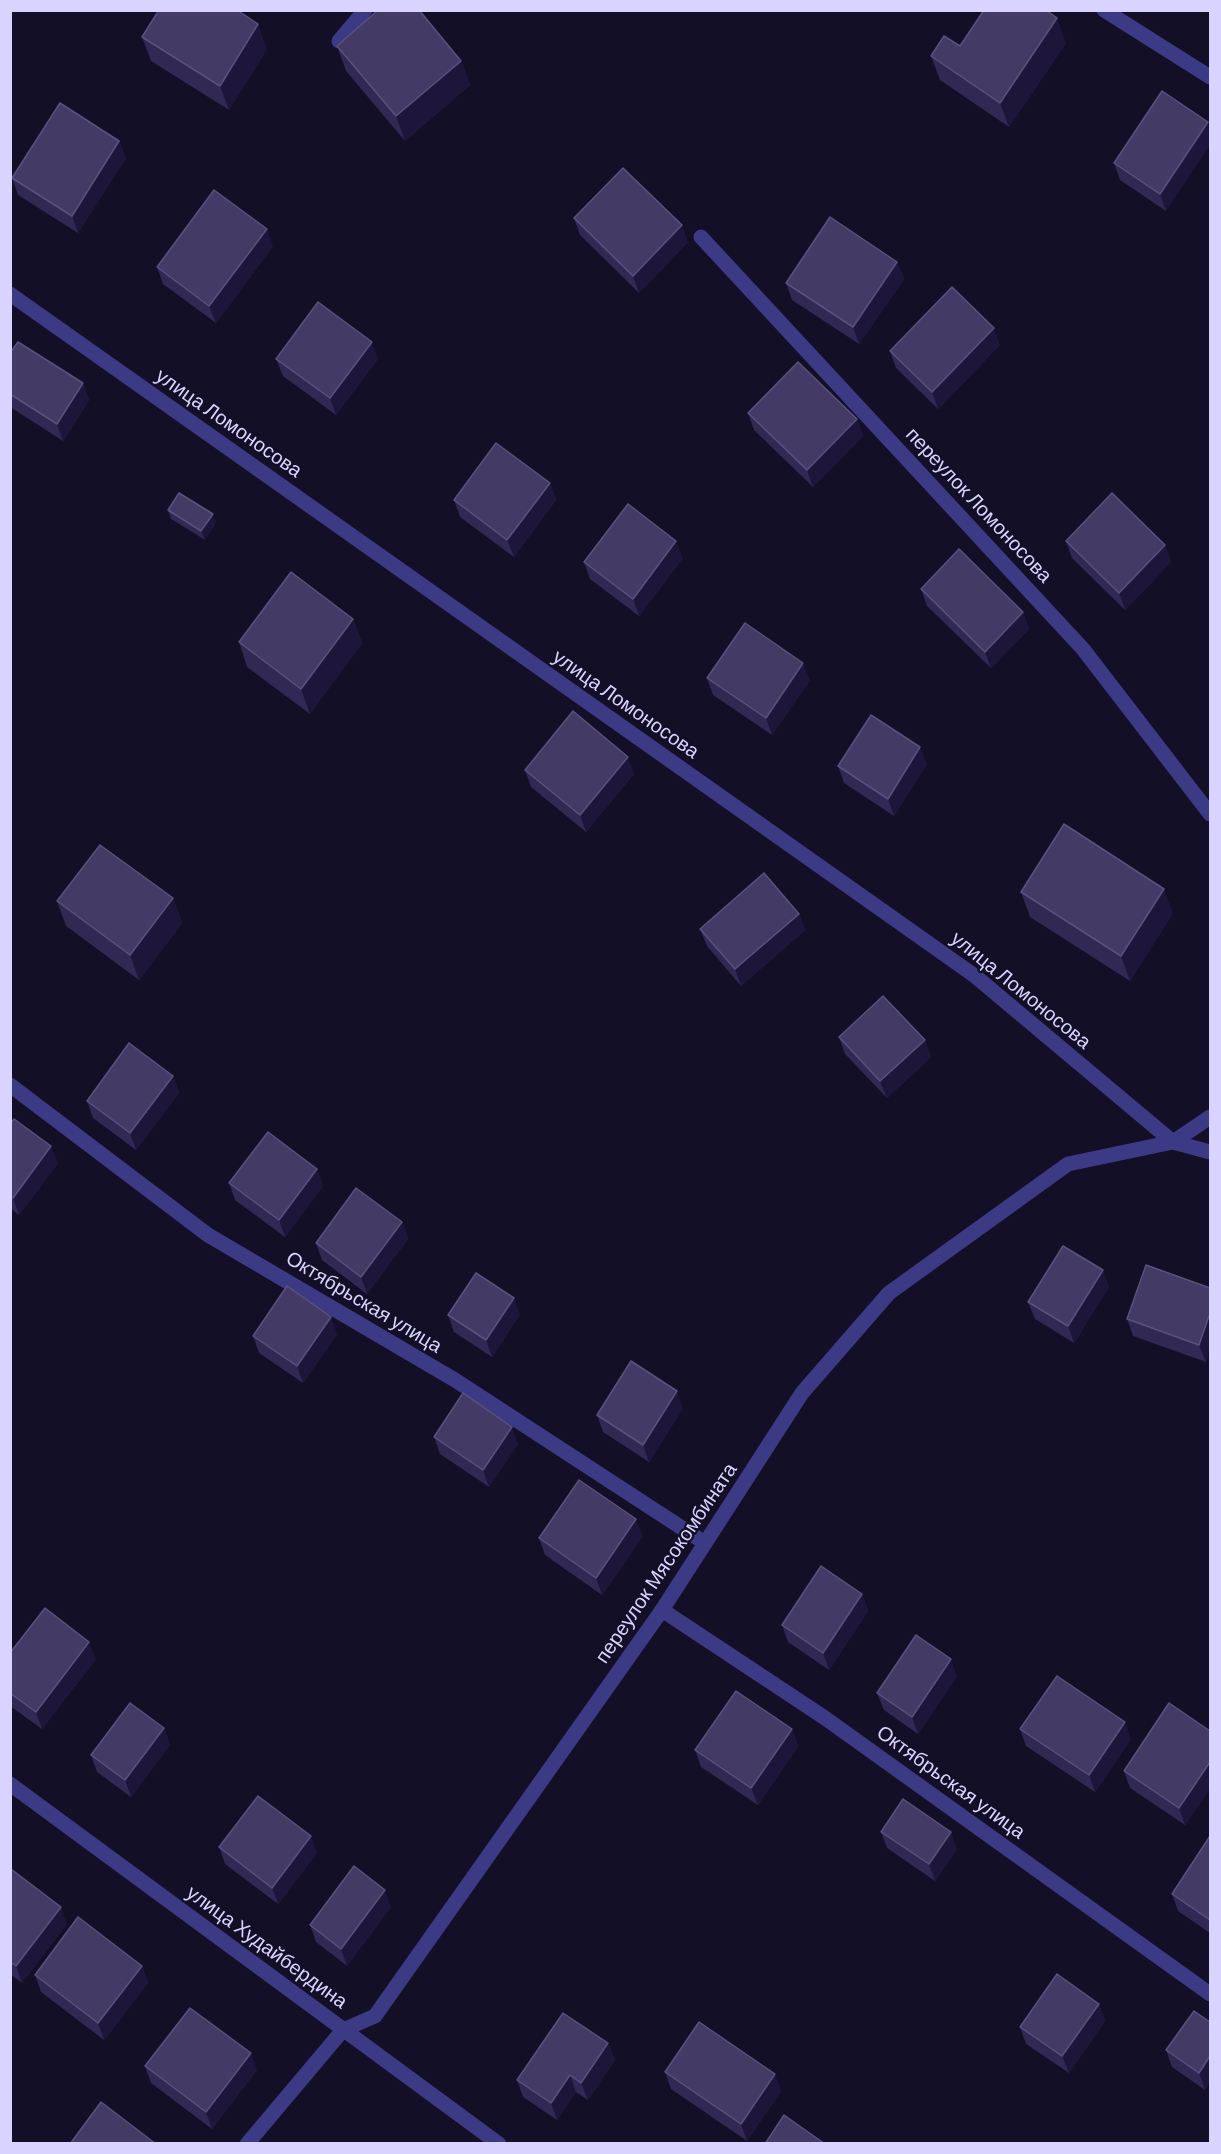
<!DOCTYPE html>
<meta charset="utf-8">
<style>
body{margin:0}
#map{position:relative;width:1221px;height:2154px;overflow:hidden;background:#130f26;font-family:Barlow,sans-serif}
canvas{display:block}
.frame{position:absolute;inset:0;border:12px solid #d9d4ff;pointer-events:none}
</style>
<div id="map">
<canvas width="1221" height="2154"></canvas>
<div class="frame"></div>
</div>
<script>
const ctx = document.querySelector('canvas').getContext('2d');
ctx.lineJoin = 'round';
const poly = rows => new Path2D(rows.map(r => 'M' + r).join(''));
function strokePath(path, color, width, dash) { ctx.strokeStyle = color; ctx.lineWidth = width; ctx.lineCap = dash ? 'butt' : 'round'; ctx.setLineDash(dash || []); ctx.stroke(path); }
function fill(path, color) { ctx.fillStyle = color; ctx.fill(path, 'evenodd'); }
function drawText(font, color, halo, rows, align = 'center') {
  ctx.font = font + ' Barlow,sans-serif'; ctx.lineWidth = 4.5; ctx.setLineDash([]); ctx.textBaseline = 'middle'; ctx.strokeStyle = halo; ctx.fillStyle = color; for (const [text, x, y, turn = 0] of rows) {
    ctx.save(); ctx.translate(x, y); ctx.rotate((+turn || 0) * Math.PI / 180); ctx.textAlign = isNaN(turn) ? turn : align; if (halo) ctx.strokeText(text, 0, 0); ctx.fillText(text, 0, 0); ctx.restore();
  }
}
strokePath(poly([
 [339,41,365,10],
 [701,237,1083,649,1210,814]
]), '#3d3a85', 15);
strokePath(poly([
 [1104,10,1210,77],
 [10,294,975,976,1173,1142,1210,1152],
 [10,1085,208,1235,455,1380,705,1543],
 [662,1610,825,1718,1210,1994]
]), '#3d3a85', 15);
strokePath(poly([
 [10,1784,499,2144],
 [247,2144,343,2030,375,2016,662,1610,802,1393,889,1293,1068,1164,1173,1142,1210,1117]
]), '#3d3a85', 15);
fill(poly([
 [142,37,267,49,229,110,151,61],
 [1066,43,1009,127,940,80,931,56],
 [337,46,461,61,470,85,405,141,346,71],
 [1162,91,1166,211,1120,180,1114,163],
 [119,141,126,158,78,233,18,195,12,178],
 [574,218,688,242,639,293,580,235],
 [273,246,216,323,163,284,157,267],
 [897,262,904,279,859,344,792,300,786,283],
 [1000,345,938,409,896,368,890,351],
 [10,353,83,383,89,400,63,441,10,407],
 [276,359,378,359,336,415,283,376],
 [748,413,857,419,863,436,813,487,754,430],
 [550,483,556,500,514,557,460,517,454,500],
 [168,510,216,522,205,540,171,519],
 [1066,541,1165,545,1171,562,1125,610,1072,558],
 [683,558,639,616,590,579,584,562],
 [921,589,1023,612,1029,629,991,668,927,606],
 [353,619,362,643,310,714,247,667,239,642],
 [707,678,810,680,772,735,713,695],
 [927,764,894,816,844,783,838,766],
 [525,770,634,774,586,832,531,787],
 [1021,892,1173,913,1130,981,1030,917],
 [173,898,182,923,139,980,66,926,57,901],
 [799,914,805,930,741,986,707,946,700,929],
 [839,1037,925,1040,931,1057,887,1098,845,1054],
 [173,1076,179,1093,136,1150,93,1118,87,1101],
 [10,1124,58,1163,19,1215,10,1208],
 [317,1169,323,1186,285,1237,235,1200,229,1183],
 [402,1222,408,1239,367,1294,322,1260,316,1243],
 [1109,1287,1074,1343,1035,1319,1028,1302],
 [1210,1288,1206,1362,1133,1336,1127,1319],
 [520,1314,492,1357,454,1332,448,1315],
 [337,1334,303,1383,259,1353,253,1336],
 [683,1408,649,1462,603,1432,597,1415],
 [434,1437,518,1444,489,1487,440,1454],
 [643,1536,602,1595,545,1555,539,1538],
 [862,1594,868,1611,829,1670,788,1642,782,1625],
 [10,1653,96,1659,42,1729,10,1706],
 [957,1676,918,1734,884,1710,877,1693],
 [164,1728,170,1745,131,1797,97,1772,91,1755],
 [792,1729,798,1746,758,1805,701,1767,695,1750],
 [1020,1729,1131,1739,1095,1792,1026,1746],
 [1210,1731,1210,1788,1185,1825,1130,1788,1124,1771],
 [881,1832,957,1849,935,1881,887,1848],
 [1210,1836,1210,1933,1178,1911,1172,1894],
 [219,1847,317,1853,278,1904,225,1864],
 [10,1871,67,1924,22,1983,10,1974],
 [391,1907,347,1966,316,1942,310,1925],
 [142,1966,148,1983,104,2040,41,1992,35,1975],
 [1099,2004,1105,2021,1069,2073,1026,2044,1020,2027],
 [1210,2022,1210,2082,1205,2090,1172,2067,1166,2050],
 [608,2043,615,2060,588,2100,576,2092,557,2120,523,2097,517,2080],
 [145,2066,257,2070,212,2129,151,2083],
 [665,2072,781,2091,747,2141,671,2089]
]), '#312854');
fill(poly([
 [1057,18,1066,43,1009,127,1000,103],
 [258,24,267,49,229,110,220,86],
 [461,61,470,85,405,141,396,116],
 [1208,122,1210,128,1210,145,1166,211,1160,194],
 [119,141,126,158,78,233,72,216],
 [682,225,688,242,639,293,633,276],
 [267,229,273,246,216,323,209,306],
 [897,262,904,279,859,344,853,327],
 [994,328,1000,345,938,409,932,392],
 [372,342,378,359,336,415,330,398],
 [83,383,89,400,63,441,57,424],
 [857,419,863,436,813,487,807,470],
 [550,483,556,500,514,557,507,540],
 [213,514,216,522,205,540,201,531],
 [676,541,683,558,639,616,633,599],
 [1165,545,1171,562,1125,610,1119,593],
 [1023,612,1029,629,991,668,985,652],
 [353,619,362,643,310,714,301,689],
 [803,663,810,680,772,735,766,718],
 [920,747,927,764,894,816,888,799],
 [628,757,634,774,586,832,580,815],
 [1164,889,1173,913,1130,981,1121,956],
 [173,898,182,923,139,980,130,955],
 [799,914,805,930,741,986,735,969],
 [925,1040,931,1057,887,1098,880,1081],
 [173,1076,179,1093,136,1150,130,1133],
 [51,1146,58,1163,19,1215,13,1198],
 [317,1169,323,1186,285,1237,279,1220],
 [402,1222,408,1239,367,1294,361,1277],
 [1103,1270,1109,1287,1074,1343,1068,1326],
 [514,1298,520,1314,492,1357,486,1340],
 [1210,1313,1210,1348,1206,1362,1199,1345],
 [331,1317,337,1334,303,1383,297,1366],
 [677,1391,683,1408,649,1462,643,1445],
 [512,1427,518,1444,489,1487,483,1470],
 [636,1519,643,1536,602,1595,596,1578],
 [862,1594,868,1611,829,1670,823,1653],
 [89,1642,96,1659,42,1729,36,1712],
 [951,1659,957,1676,918,1734,912,1717],
 [1125,1722,1131,1739,1095,1792,1089,1775],
 [164,1728,170,1745,131,1797,125,1780],
 [792,1729,798,1746,758,1805,751,1788],
 [1210,1762,1210,1788,1185,1825,1179,1808],
 [951,1832,957,1849,935,1881,929,1864],
 [311,1836,317,1853,278,1904,272,1888],
 [385,1890,391,1907,347,1966,341,1949],
 [61,1907,67,1924,22,1983,16,1966],
 [142,1966,148,1983,104,2040,98,2023],
 [1099,2004,1105,2021,1069,2073,1062,2056],
 [608,2043,615,2060,588,2100,581,2083],
 [251,2053,257,2070,212,2129,206,2112],
 [1210,2056,1210,2082,1205,2090,1199,2073],
 [775,2074,781,2091,747,2141,741,2124],
 [570,2075,576,2092,557,2120,551,2103]
]), '#1d163a');
const building = poly([
 [159,10,237,10,258,24,220,86,142,37,159,10],
 [378,10,419,10,461,61,396,116,337,46,378,10],
 [984,10,1046,10,1057,18,1000,103,931,56,944,36,960,46,984,10],
 [1162,91,1208,122,1160,194,1114,163,1162,91],
 [60,103,119,141,72,216,12,178,60,103],
 [623,168,682,225,633,276,574,218,623,168],
 [214,190,267,229,209,306,157,267,214,190],
 [830,217,897,262,853,327,786,283,830,217],
 [952,287,994,328,932,392,890,351,952,287],
 [318,302,372,342,330,398,276,359,318,302],
 [18,342,83,383,57,424,10,394,10,353,18,342],
 [798,362,857,419,807,470,748,413,798,362],
 [496,443,550,483,507,540,454,500,496,443],
 [179,493,213,514,201,531,168,510,179,493],
 [1112,493,1165,545,1119,593,1066,541,1112,493],
 [628,504,676,541,633,599,584,562,628,504],
 [959,549,1023,612,985,652,921,589,959,549],
 [291,572,353,619,301,689,239,642,291,572],
 [745,623,803,663,766,718,707,678,745,623],
 [573,711,628,757,580,815,525,770,573,711],
 [871,715,920,747,888,799,838,766,871,715],
 [1064,824,1164,889,1121,956,1021,892,1064,824],
 [100,845,173,898,130,955,57,901,100,845],
 [764,873,799,914,735,969,700,929,764,873],
 [883,996,925,1040,880,1081,839,1037,883,996],
 [129,1043,173,1076,130,1133,87,1101,129,1043],
 [14,1119,51,1146,13,1198,10,1196,10,1124,14,1119],
 [268,1132,317,1169,279,1220,229,1183,268,1132],
 [356,1188,402,1222,361,1277,316,1243,356,1188],
 [1063,1246,1103,1270,1068,1326,1028,1302,1063,1246],
 [1146,1265,1210,1288,1210,1313,1199,1345,1127,1319,1146,1265],
 [476,1273,514,1298,486,1340,448,1315,476,1273],
 [287,1286,331,1317,297,1366,253,1336,287,1286],
 [631,1361,677,1391,643,1445,597,1415,631,1361],
 [463,1393,512,1427,483,1470,434,1437,463,1393],
 [579,1480,636,1519,596,1578,539,1538,579,1480],
 [821,1566,862,1594,823,1653,782,1625,821,1566],
 [45,1608,89,1642,36,1712,10,1693,10,1653,45,1608],
 [916,1635,951,1659,912,1717,877,1693,916,1635],
 [1057,1676,1125,1722,1089,1775,1020,1729,1057,1676],
 [736,1691,792,1729,751,1788,695,1750,736,1691],
 [130,1703,164,1728,125,1780,91,1755,130,1703],
 [1169,1703,1210,1731,1210,1762,1179,1808,1124,1771,1169,1703],
 [258,1796,311,1836,272,1888,219,1847,258,1796],
 [903,1799,951,1832,929,1864,881,1832,903,1799],
 [1210,1836,1210,1920,1172,1894,1210,1836],
 [354,1866,385,1890,341,1949,310,1925,354,1866],
 [11,1869,61,1907,16,1966,10,1962,10,1871,11,1869],
 [78,1917,142,1966,98,2023,35,1975,78,1917],
 [1057,1974,1099,2004,1062,2056,1020,2027,1057,1974],
 [190,2008,251,2053,206,2112,145,2066,190,2008],
 [1194,2011,1210,2022,1210,2056,1199,2073,1166,2050,1194,2011],
 [563,2013,608,2043,581,2083,570,2075,551,2103,517,2080,563,2013],
 [699,2022,775,2074,741,2124,665,2072,699,2022],
 [101,2102,156,2144,70,2144,101,2102],
 [784,2115,825,2144,765,2144,784,2115]
]);
fill(building, '#433a66');
strokePath(building, '#5a527e', 1.5);
drawText('20px', '#d9d4ff', '#130f26', [
 ["улица Ломоносова",229,423,35],
 ["переулок Ломоносова",979,505,47],
 ["улица Ломоносова",626,704,35],
 ["улица Ломоносова",1021,990,39],
 ["Октябрьская улица",364,1302,31],
 ["переулок Мясокомбината",666,1563,-56],
 ["Октябрьская улица",951,1782,36],
 ["улица Худайбердина",267,1947,36]
]);
</script>
